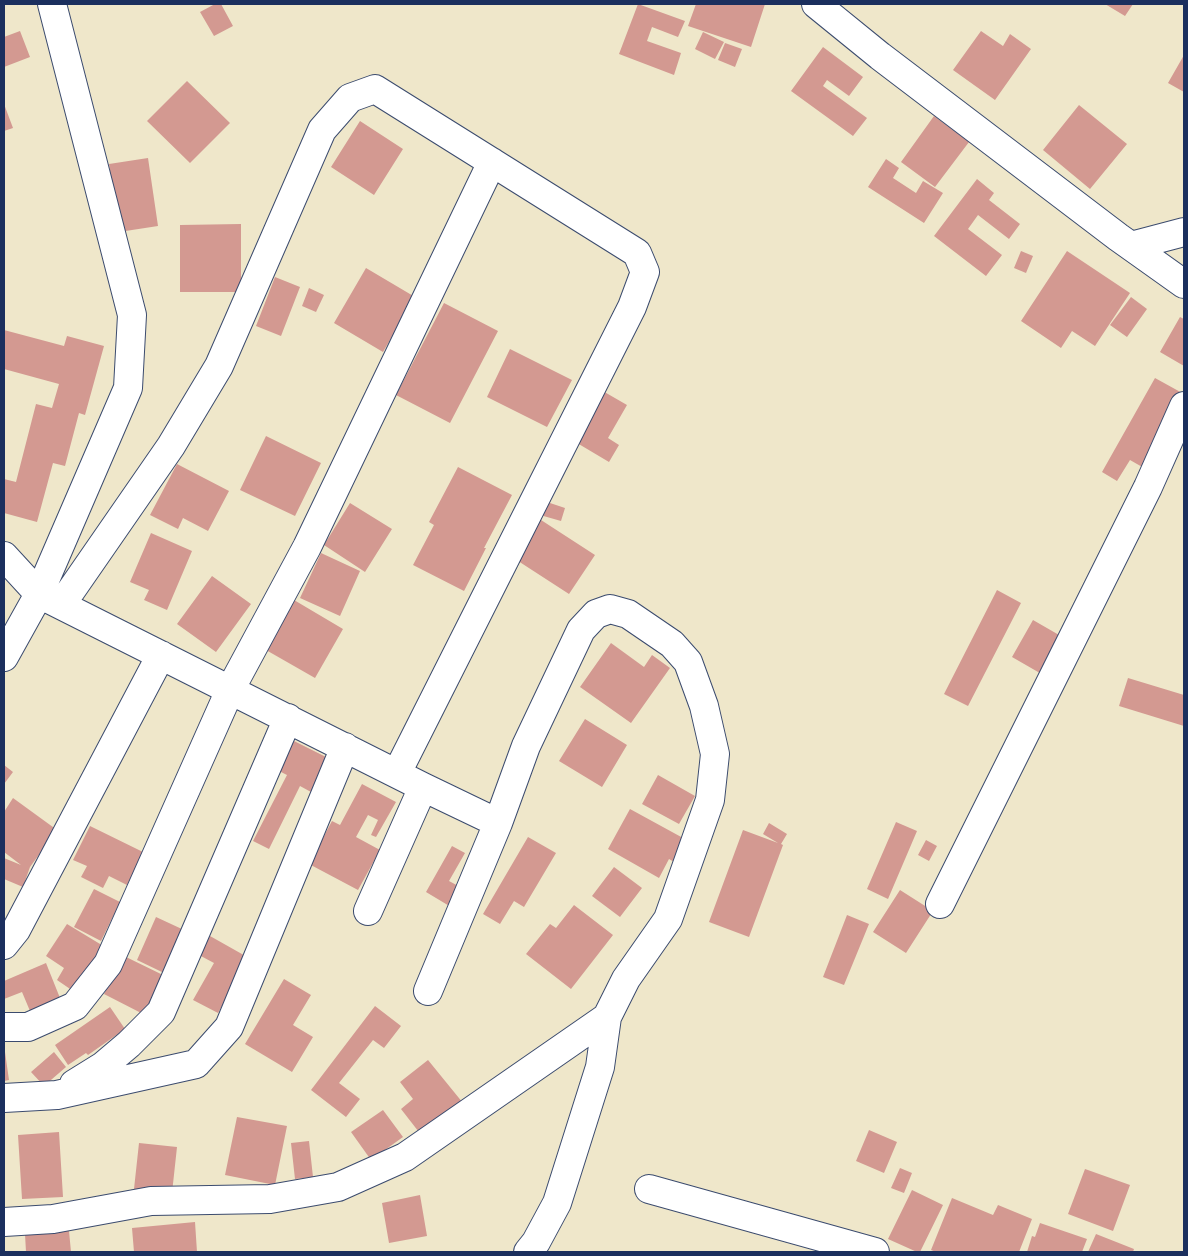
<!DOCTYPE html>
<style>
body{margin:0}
#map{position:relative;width:1188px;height:1256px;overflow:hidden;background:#efe7ca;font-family:Cardo,serif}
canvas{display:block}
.frame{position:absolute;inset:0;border:5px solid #1b2f5e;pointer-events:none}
</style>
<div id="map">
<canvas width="1188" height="1256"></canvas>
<div class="frame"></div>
</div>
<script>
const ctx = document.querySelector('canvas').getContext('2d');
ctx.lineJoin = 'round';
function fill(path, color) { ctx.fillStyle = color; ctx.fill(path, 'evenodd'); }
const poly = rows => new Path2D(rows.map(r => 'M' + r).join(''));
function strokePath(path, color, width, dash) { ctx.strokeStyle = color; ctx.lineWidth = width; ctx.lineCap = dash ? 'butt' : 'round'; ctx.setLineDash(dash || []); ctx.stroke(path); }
fill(poly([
 [215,4,221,4,233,26,214,36,200,12],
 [638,4,685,21,678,37,652,27,647,41,681,53,674,75,619,54],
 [696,4,765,4,751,47,688,26],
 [1105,4,1133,4,1125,16],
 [20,31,30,57,4,67,4,37],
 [981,31,1003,46,1010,34,1031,49,995,100,953,70],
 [703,32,724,42,715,59,695,49],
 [725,43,742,49,735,67,718,60],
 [823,47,863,77,849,96,827,80,823,86,867,118,853,136,791,91],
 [1184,55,1184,92,1168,83],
 [187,81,230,123,190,163,147,121],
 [4,104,13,128,4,131],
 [1079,105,1127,144,1090,189,1043,150],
 [934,116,969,142,935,187,901,162],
 [360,121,403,149,374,195,331,167],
 [148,158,158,226,119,232,109,164],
 [886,159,899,168,893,178,916,193,923,181,943,193,924,223,868,187],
 [977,179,994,193,989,200,1020,224,1009,239,978,215,968,229,1002,255,986,276,934,236],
 [241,224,241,292,180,292,180,225],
 [1021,251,1033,256,1026,273,1014,268],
 [1067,251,1130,293,1095,346,1072,331,1061,348,1021,321],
 [366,268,415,297,383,352,334,323],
 [275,277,300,287,281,336,256,326],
 [309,288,324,295,316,312,302,306],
 [1131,297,1147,309,1127,337,1110,325],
 [444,303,498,331,450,423,396,395],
 [1180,317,1184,319,1184,366,1160,352],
 [4,330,64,346,67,336,104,346,85,415,79,413,65,466,53,463,37,522,4,513,4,479,16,482,36,404,52,408,59,384,4,369],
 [510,349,572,380,547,427,487,397],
 [1155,378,1184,394,1151,472,1130,460,1117,481,1102,472],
 [601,390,627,405,608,438,619,445,609,462,572,440],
 [266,436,321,463,295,516,240,490],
 [177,464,229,491,208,531,183,518,178,529,150,515],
 [458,467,512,495,484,548,486,548,464,591,413,565,434,525,429,522],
 [544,501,565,508,561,521,540,515],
 [350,503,392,529,365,572,324,545],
 [541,520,595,555,569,594,515,559],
 [151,533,192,551,167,610,144,600,149,590,130,582],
 [321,553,360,571,340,616,300,598],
 [212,576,251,604,216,652,177,624],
 [997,590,1021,603,968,706,944,694],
 [294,600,343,629,315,678,266,650],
 [1033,620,1066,639,1045,676,1012,657],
 [611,643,644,667,652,655,670,668,631,723,580,687],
 [1128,678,1184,695,1184,726,1119,706],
 [585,719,627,745,602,787,559,761],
 [288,738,328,758,311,792,300,786,269,849,253,841,287,775,273,768],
 [4,765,13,772,4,784],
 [658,775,695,796,679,824,642,804],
 [362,784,396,802,376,837,371,835,378,820,368,815,356,837,380,850,358,890,309,864,332,821,340,825],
 [13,798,57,830,30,867,23,887,4,879,4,858,21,865,4,852,4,812],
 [630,809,694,844,681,866,669,859,659,878,608,849],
 [896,822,917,831,888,899,867,889],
 [769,823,787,834,781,844,783,845,749,937,709,922,743,830,778,843,763,834],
 [90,826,143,852,127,885,109,876,103,888,81,877,87,866,73,860],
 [528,837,556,853,524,907,514,901,500,924,483,914],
 [926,840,937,846,929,861,918,855],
 [452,846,465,853,449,881,462,888,451,907,426,892],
 [614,867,642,888,620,917,592,896],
 [94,889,120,902,101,941,74,927],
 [900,890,933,911,906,953,873,932],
 [574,905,613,935,571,989,526,954,550,924,556,928],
 [847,915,869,924,844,985,823,977],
 [156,917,184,930,164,973,137,960],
 [67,924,105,947,76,993,57,980,64,968,46,956],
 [210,936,249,958,218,1013,193,1000,214,963,199,955],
 [124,956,165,976,145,1015,104,994],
 [46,963,60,998,30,1011,22,992,4,999,4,981],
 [284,979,311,995,293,1025,313,1037,292,1072,245,1044],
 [375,1006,401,1026,384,1048,373,1040,339,1083,360,1099,346,1117,311,1090],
 [110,1007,125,1029,88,1055,86,1053,68,1065,55,1045],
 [4,1052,5,1052,9,1080,4,1081],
 [54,1052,66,1067,44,1086,31,1072],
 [428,1060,463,1103,422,1136,401,1109,413,1099,400,1082],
 [383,1110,403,1137,371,1160,351,1132],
 [237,1117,287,1126,275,1185,225,1175],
 [869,1130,897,1142,884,1173,856,1161],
 [59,1132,63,1197,22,1199,18,1135],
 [309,1141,313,1177,295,1179,291,1143],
 [139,1143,177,1147,172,1193,134,1189],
 [900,1168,912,1173,904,1193,891,1188],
 [1085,1169,1130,1185,1113,1231,1068,1214],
 [912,1190,943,1205,920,1252,917,1252,888,1239],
 [420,1195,427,1236,389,1243,382,1203],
 [952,1198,993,1215,998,1205,1032,1219,1019,1252,936,1252,931,1250],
 [195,1222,197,1252,134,1252,132,1228],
 [1040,1223,1087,1239,1082,1252,1027,1252,1032,1236,1035,1237],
 [69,1231,71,1252,26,1252,25,1234],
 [1096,1234,1134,1249,1133,1252,1088,1252]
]), '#d39991');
const minor = poly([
 [816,4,880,56,1118,237,1184,284],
 [1131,246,1184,232],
 [4,556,39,594,423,787,498,823],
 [61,605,171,446,219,366,322,130,350,98,375,89,637,253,645,272,632,307,397,773],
 [4,657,39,594,128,388,132,315,52,4],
 [940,904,1148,487,1184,406],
 [368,911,423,787],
 [4,945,16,930,161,655],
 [428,991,498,823,526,746,581,630,596,614,610,609,628,614,672,644,688,662,704,706,715,754,710,800,668,919,626,979,607,1017,600,1067,557,1203,536,1242,528,1252],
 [4,1027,28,1027,75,1006,108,964,230,690,307,547,492,162],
 [74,1084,103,1066,129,1044,161,1012,288,718],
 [4,1098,57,1095,196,1064,229,1027,345,747],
 [649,1189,875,1252],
 [4,1222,53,1219,151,1201,270,1199,338,1187,405,1157,607,1017]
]);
strokePath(minor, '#3b4b6e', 30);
strokePath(minor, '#fff', 28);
</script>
